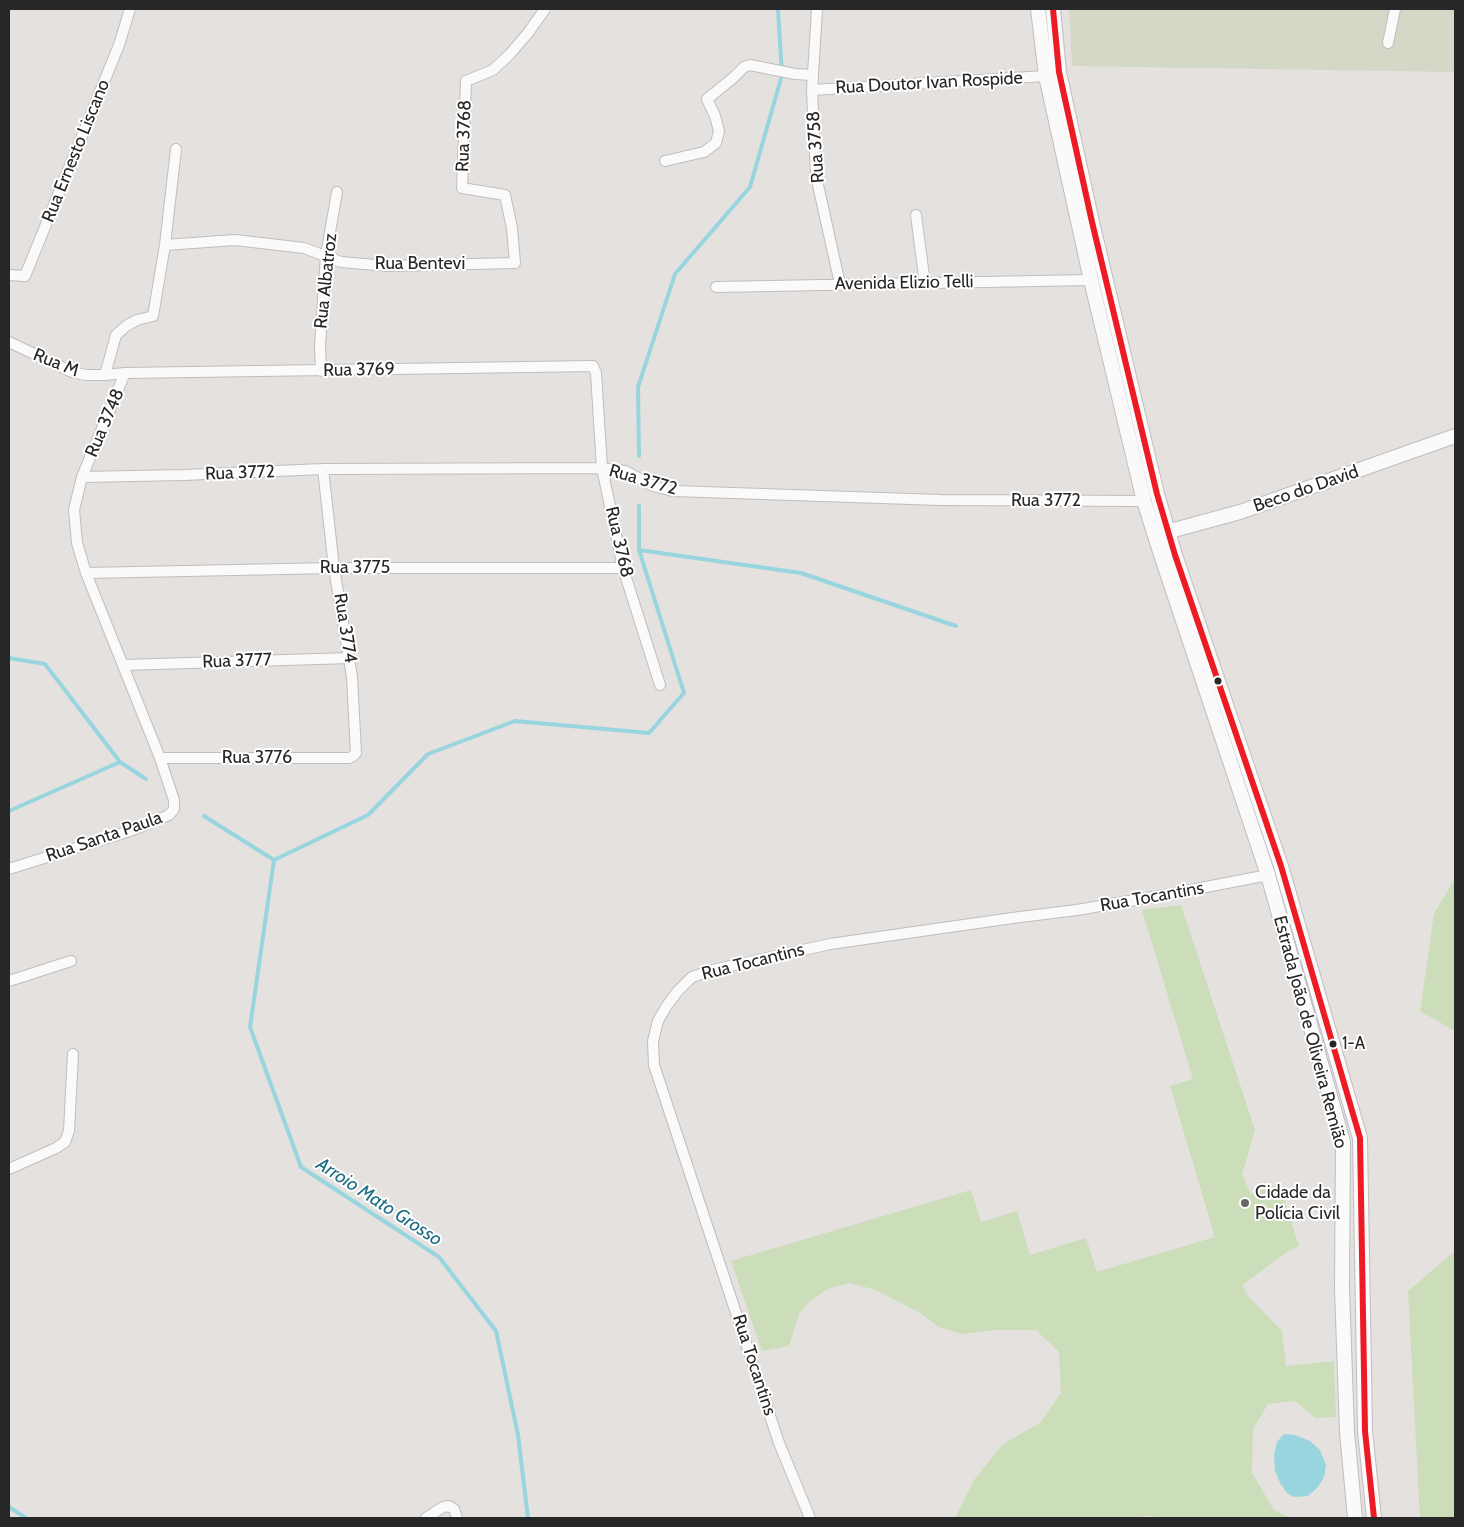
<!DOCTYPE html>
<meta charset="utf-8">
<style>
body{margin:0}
#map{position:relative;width:1464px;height:1527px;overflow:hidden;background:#e4e1de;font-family:Cabin,sans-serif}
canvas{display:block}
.frame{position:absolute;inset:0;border:10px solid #272727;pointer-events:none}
</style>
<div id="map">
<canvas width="1464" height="1527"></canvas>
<div class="frame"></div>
</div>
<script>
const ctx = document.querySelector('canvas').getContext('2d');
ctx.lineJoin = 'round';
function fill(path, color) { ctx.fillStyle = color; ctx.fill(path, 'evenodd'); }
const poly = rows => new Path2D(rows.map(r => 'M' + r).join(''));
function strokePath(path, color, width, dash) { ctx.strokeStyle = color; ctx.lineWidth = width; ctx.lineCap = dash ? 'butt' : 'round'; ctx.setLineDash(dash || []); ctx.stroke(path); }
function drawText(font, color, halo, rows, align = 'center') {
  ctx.font = font + ' Cabin,sans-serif'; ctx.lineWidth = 4; ctx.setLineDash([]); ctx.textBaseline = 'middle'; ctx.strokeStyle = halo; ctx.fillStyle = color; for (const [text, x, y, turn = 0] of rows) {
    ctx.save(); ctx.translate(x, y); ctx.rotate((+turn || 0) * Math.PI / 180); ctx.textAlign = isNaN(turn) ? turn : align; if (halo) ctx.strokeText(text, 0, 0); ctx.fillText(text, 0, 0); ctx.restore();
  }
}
fill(poly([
 [1455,878,1455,1031,1420,1011,1434,914],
 [1181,905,1255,1130,1242,1175,1251,1194,1279,1184,1299,1246,1287,1252,1242,1285,1248,1296,1282,1331,1286,1366,1334,1361,1336,1417,1315,1418,1295,1401,1268,1404,1253,1429,1252,1473,1274,1510,1290,1518,1182,1518,1143,1516,1136,1518,955,1518,974,1480,1003,1444,1040,1423,1061,1393,1059,1352,1036,1330,998,1330,961,1334,939,1327,920,1313,876,1290,850,1283,829,1288,810,1301,799,1314,789,1346,762,1351,731,1261,971,1190,981,1222,1017,1211,1030,1255,1086,1238,1097,1272,1215,1237,1170,1086,1193,1079,1142,910],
 [1455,1251,1455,1518,1420,1518,1408,1291]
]), '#ccddba');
fill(poly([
 [1069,9,1455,9,1455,72,1072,66]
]), '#d3d8c7');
fill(poly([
 [1284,1434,1295,1435,1310,1441,1320,1450,1326,1465,1324,1477,1318,1487,1308,1496,1294,1497,1287,1493,1280,1483,1275,1471,1274,1455,1277,1442]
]), '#98d5df');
strokePath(poly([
 [639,456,638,387,675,274,750,187,782,75,778,9],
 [639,550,801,573,956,626],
 [9,658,45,664,120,762,146,779],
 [9,811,120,762],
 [204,816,274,860,250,1027,301,1167,439,1257,496,1331,518,1435,528,1518],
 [274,860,368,815,428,754,515,721,649,733,684,693,639,550,639,506],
 [9,1507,26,1518]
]), '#98d5df', 4);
const street = poly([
 [817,9,812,90,816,176,840,284],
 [1388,43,1395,9],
 [812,90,1046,76],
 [176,149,165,245,153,316,137,320,126,326,116,335,105,375,125,373,593,366,596,373,602,468,623,568,660,685],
 [665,161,704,152,716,143,719,131,715,116,707,99,733,78,744,67,750,65,795,74,813,75],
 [916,215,925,284],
 [165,245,235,240,304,248,341,262,387,266,515,263,512,228,505,195,462,188,466,81,493,70,510,54,528,33,545,9],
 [9,275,25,276,119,45,130,9],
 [716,287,1091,280],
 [9,342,72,372,86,375,105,375],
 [321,371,320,345,326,255,337,192],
 [82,477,184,475,323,469,602,468,625,471,653,486,673,491,941,500,1144,501],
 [86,573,334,568,623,568],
 [124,665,350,658],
 [160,758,349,758,353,756,356,753,352,677,334,568,323,469],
 [9,869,133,830,169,815,174,809,174,800,160,758,86,573,77,543,74,510,82,477,125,373],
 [9,981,71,961],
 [9,1169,56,1148,65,1142,69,1131,73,1054],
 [426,1518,443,1507,449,1506,454,1509,457,1518],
 [810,1518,779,1443,654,1065,653,1041,658,1021,666,1007,677,992,692,977,713,970,830,944,1020,917,1077,910,1170,894,1268,875]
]);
const secondary = poly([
 [1038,9,1046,76,1091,280,1144,501,1162,558,1268,875,1343,1142,1342,1289,1347,1432,1355,1518],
 [1053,9,1059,72,1092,222,1157,494,1175,555,1281,866,1360,1138,1365,1431,1374,1518],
 [1159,534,1240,512,1455,436]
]);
strokePath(street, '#bfbebf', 12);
strokePath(secondary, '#bfbebf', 16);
strokePath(street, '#fbfafa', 10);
strokePath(secondary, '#fbfafa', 14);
strokePath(poly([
 [1053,9,1059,72,1092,222,1157,494,1175,555,1281,866,1360,1138,1365,1431,1374,1518]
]), '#ed1c24', 6);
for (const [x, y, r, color] of [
 [1218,681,4.5,"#272727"],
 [1333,1044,4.5,"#272727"],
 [1245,1203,5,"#696867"]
]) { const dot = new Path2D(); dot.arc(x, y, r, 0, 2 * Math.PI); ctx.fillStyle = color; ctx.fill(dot); strokePath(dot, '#fff', 2); }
drawText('17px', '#272727', '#fff', [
 ["1-A",1342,1044]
], 'left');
drawText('18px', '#272727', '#fff', [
 ["Rua Doutor Ivan Rospide",929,83,-3],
 ["Rua 3768",464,136,-88],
 ["Rua 3758",816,147,-94],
 ["Rua Ernesto Liscano",76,151,-68],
 ["Rua Bentevi",420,264],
 ["Rua Albatroz",326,281,-84],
 ["Avenida Elizio Telli",904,283,-1],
 ["Rua M",56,363,22],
 ["Rua 3769",359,370,-1],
 ["Rua 3748",105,423,-67],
 ["Rua 3772",240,473,-2],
 ["Rua 3772",643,480,16],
 ["Beco do David",1306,489,-19],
 ["Rua 3772",1046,501],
 ["Rua 3768",619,542,77],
 ["Rua 3775",355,568],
 ["Rua 3774",345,628,81],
 ["Rua 3777",237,661,-2],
 ["Rua 3776",257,758],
 ["Rua Santa Paula",104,837,-19],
 ["Rua Tocantins",1152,897,-10],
 ["Rua Tocantins",753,962,-14],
 ["Estrada João de Oliveira Remião",1310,1032,75],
 ["Rua Tocantins",754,1365,72]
]);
drawText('18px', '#272727', '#fff', [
 ["Cidade da",1255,1193],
 ["Polícia Civil",1255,1214]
], 'left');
drawText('italic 19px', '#1c6e86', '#fff', [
 ["Arroio Mato Grosso",379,1202,33]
]);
</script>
